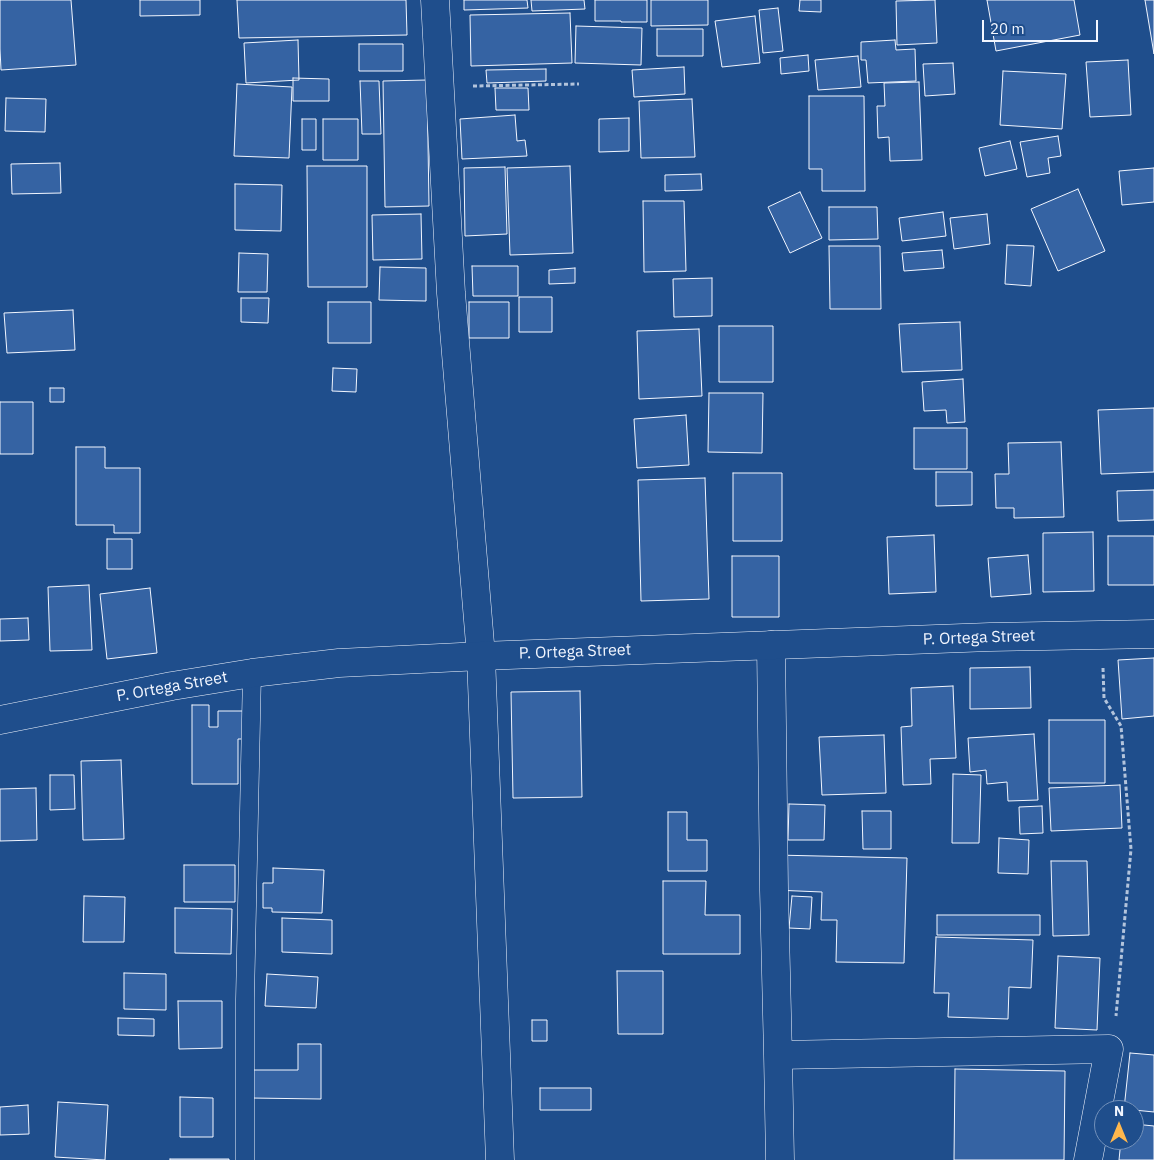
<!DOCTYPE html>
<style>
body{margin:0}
#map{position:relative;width:1154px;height:1160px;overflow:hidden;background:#1f4e8c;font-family:"IBM Plex Sans",sans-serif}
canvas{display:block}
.north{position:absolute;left:1094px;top:1100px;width:50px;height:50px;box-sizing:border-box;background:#1f4e8c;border:1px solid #7391ba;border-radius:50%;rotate:0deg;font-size:14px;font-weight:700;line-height:20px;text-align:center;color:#f2f6ff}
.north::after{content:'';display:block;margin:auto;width:18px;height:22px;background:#ffb74d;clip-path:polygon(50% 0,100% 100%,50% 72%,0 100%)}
.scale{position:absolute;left:982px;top:20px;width:116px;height:22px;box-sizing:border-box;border:2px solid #f2f6ff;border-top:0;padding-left:6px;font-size:15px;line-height:18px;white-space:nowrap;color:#f2f6ff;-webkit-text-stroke:4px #1f4e8c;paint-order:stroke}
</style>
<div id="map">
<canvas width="1154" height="1160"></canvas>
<div class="north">N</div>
<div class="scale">20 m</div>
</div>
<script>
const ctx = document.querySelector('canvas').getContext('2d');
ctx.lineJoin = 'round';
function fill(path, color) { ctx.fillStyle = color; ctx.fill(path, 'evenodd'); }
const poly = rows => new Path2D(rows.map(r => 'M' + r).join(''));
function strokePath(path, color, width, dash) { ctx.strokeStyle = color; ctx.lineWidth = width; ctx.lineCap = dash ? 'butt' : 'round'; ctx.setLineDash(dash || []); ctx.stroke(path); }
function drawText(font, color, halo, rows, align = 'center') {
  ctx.font = font + ' "IBM Plex Sans",sans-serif'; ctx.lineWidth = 4; ctx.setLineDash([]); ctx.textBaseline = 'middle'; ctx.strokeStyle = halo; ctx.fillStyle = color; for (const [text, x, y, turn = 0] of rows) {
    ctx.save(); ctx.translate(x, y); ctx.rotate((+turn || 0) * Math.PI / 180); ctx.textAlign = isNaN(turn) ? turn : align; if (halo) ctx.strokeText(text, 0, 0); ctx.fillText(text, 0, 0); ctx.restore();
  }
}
const building = poly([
 [0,0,71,0,76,65,1,70,0,49,0,0],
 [140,0,200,0,200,15,140,16,140,0],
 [237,0,406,0,407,35,239,38,237,0],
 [464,0,527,0,528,8,464,10,464,0],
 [531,0,584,0,585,9,532,11,531,0],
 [595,0,647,0,647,22,621,22,621,21,595,21,595,0],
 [651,0,708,0,708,25,651,26,651,0],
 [800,0,821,0,821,12,799,11,800,0],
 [935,0,937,43,897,45,896,1,935,0],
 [987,0,1074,0,1080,35,996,51,987,0],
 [1145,0,1154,0,1154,54,1145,0],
 [778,8,783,51,763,53,759,10,778,8],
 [570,13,572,63,471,66,470,15,570,13],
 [755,16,760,63,722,67,715,21,755,16],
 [576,26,642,28,641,65,575,63,576,26],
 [657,29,703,29,703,56,657,56,657,29],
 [298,40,299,80,246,83,244,43,298,40],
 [895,40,896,50,915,49,916,81,868,83,866,60,861,60,861,42,895,40],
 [359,44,403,44,403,71,359,71,359,44],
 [808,55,809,71,781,74,780,58,808,55],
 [858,56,861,87,818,90,815,60,858,56],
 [1128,60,1131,115,1090,117,1086,62,1128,60],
 [953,63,955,94,925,96,923,64,953,63],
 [684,67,685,94,634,97,632,70,684,67],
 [546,69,546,81,487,83,486,70,546,69],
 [1003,71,1066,74,1062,129,1000,125,1003,71],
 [293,78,329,79,329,101,293,101,293,78],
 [427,80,429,206,385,207,383,81,427,80],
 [360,81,379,81,381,134,362,134,360,81],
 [919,82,922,160,890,161,889,137,878,138,877,106,885,106,884,83,919,82],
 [237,84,292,87,289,158,234,156,237,84],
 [495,88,528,88,529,110,496,110,495,88],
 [809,96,864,96,865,191,822,191,822,169,809,169,809,96],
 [6,98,46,99,45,132,5,131,6,98],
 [692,99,695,157,641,158,639,101,692,99],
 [515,115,517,141,525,140,527,156,462,159,460,119,515,115],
 [629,118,629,151,599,152,599,119,629,118],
 [302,119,316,119,316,150,302,150,302,119],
 [323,119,358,119,358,160,323,160,323,119],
 [1058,136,1061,156,1048,158,1050,173,1027,177,1020,142,1058,136],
 [1010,141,1017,169,985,176,979,148,1010,141],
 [60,163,61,193,12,194,11,164,60,163],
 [307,166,367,166,367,287,308,287,307,166],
 [570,166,573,253,510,255,507,168,570,166],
 [505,167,507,234,465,236,464,168,505,167],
 [1154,168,1154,202,1122,205,1119,171,1154,168],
 [701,174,702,190,665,191,665,175,701,174],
 [235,184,282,185,281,231,235,230,235,184],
 [1078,189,1105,251,1058,271,1031,209,1078,189],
 [800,192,822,238,790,253,768,207,800,192],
 [643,201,684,201,686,271,644,272,643,201],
 [829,207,877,207,878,239,829,240,829,207],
 [943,212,946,236,902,241,899,218,943,212],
 [421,214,422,259,373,260,372,215,421,214],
 [987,214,990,244,954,249,950,218,987,214],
 [1007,245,1034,246,1031,286,1005,284,1007,245],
 [829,246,880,246,881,309,830,309,829,246],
 [942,250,944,268,904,271,902,253,942,250],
 [239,253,268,254,267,292,238,292,239,253],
 [472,266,518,266,518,296,473,296,472,266],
 [380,267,426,268,426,301,379,300,380,267],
 [575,268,575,283,549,284,549,270,575,268],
 [712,278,712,316,674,317,673,279,712,278],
 [519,297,552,297,552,332,519,332,519,297],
 [241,298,269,298,268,323,241,322,241,298],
 [328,302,371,302,371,343,328,343,328,302],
 [469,302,509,302,509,338,469,338,469,302],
 [73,310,75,350,7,353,4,313,73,310],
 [960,322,962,370,902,372,899,324,960,322],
 [719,326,773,326,773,382,719,382,719,326],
 [699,329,702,396,639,399,637,331,699,329],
 [333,368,357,369,356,392,332,391,333,368],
 [963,379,965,422,947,423,946,410,924,411,922,382,963,379],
 [50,388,64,388,64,402,50,402,50,388],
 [709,393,763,393,762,453,708,452,709,393],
 [0,402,33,402,33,454,0,454,0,402],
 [1154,408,1154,472,1101,474,1098,410,1154,408],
 [686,415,689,465,637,468,634,419,686,415],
 [914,428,967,428,967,469,914,469,914,428],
 [1061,442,1064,517,1014,518,1014,508,996,508,995,474,1009,474,1008,443,1061,442],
 [76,447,105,447,105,468,140,468,140,533,114,533,114,525,76,525,76,447],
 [936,472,972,472,972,505,936,506,936,472],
 [733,473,782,473,782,541,733,541,733,473],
 [705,478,709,599,641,601,638,480,705,478],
 [1154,490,1154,520,1118,521,1117,491,1154,490],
 [1093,532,1094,591,1043,592,1043,533,1093,532],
 [934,535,936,592,889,594,887,537,934,535],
 [1108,536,1154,536,1154,585,1108,585,1108,536],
 [107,539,132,539,132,569,107,569,107,539],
 [1028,555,1031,594,991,597,988,558,1028,555],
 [732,556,779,556,779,617,732,617,732,556],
 [89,585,92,650,50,651,48,587,89,585],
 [150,588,157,653,107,659,100,594,150,588],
 [28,618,29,640,0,641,0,619,28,618],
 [1154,658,1154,716,1122,719,1118,660,1154,658],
 [1030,667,1031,708,970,709,970,668,1030,667],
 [953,686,956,758,930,759,931,784,903,785,901,727,912,726,911,688,953,686],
 [580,691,582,797,513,798,511,692,580,691],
 [192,705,209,705,209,727,218,727,218,711,249,711,249,739,238,739,238,784,192,784,192,705],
 [1049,720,1105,720,1105,783,1049,783,1049,720],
 [1034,734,1038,800,1008,801,1007,782,987,784,986,770,970,772,968,738,1034,734],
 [884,735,886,793,822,795,819,737,884,735],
 [121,760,124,839,83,840,81,761,121,760],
 [953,774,981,775,979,843,952,843,953,774],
 [50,775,74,775,75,809,50,810,50,775],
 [1120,785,1122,828,1051,831,1049,788,1120,785],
 [36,788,37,840,0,841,0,789,36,788],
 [789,804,825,805,824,840,788,840,789,804],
 [1042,806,1043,833,1020,834,1019,807,1042,806],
 [862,811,891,811,891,849,863,849,862,811],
 [668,812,687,812,687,840,707,840,707,871,668,871,668,812],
 [999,838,1029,840,1028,874,998,873,999,838],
 [775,855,907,858,904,963,836,962,837,920,821,920,822,892,774,890,775,855],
 [1051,861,1087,861,1089,935,1053,936,1051,861],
 [184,865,235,865,235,902,184,902,184,865],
 [273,868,324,870,322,913,272,912,272,908,263,908,263,883,273,883,273,868],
 [663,881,706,881,705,915,740,915,740,954,663,954,663,881],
 [84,896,125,897,124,942,83,942,84,896],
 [792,896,812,897,810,929,789,928,792,896],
 [175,908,232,909,231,954,175,953,175,908],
 [937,915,1040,915,1040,935,937,935,937,915],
 [282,918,332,920,332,954,282,952,282,918],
 [936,937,1033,940,1031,988,1009,987,1008,1019,948,1017,949,993,934,993,936,937],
 [1058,956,1100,958,1097,1030,1055,1028,1058,956],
 [617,971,663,971,663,1034,618,1034,617,971],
 [124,973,166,974,166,1010,124,1009,124,973],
 [267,974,318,977,316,1008,265,1006,267,974],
 [178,1001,222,1001,222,1048,179,1049,178,1001],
 [118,1018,154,1019,154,1036,118,1035,118,1018],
 [532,1020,547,1020,547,1041,532,1041,532,1020],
 [298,1044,321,1044,321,1099,251,1098,251,1070,298,1070,298,1044],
 [1130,1053,1154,1055,1154,1112,1124,1109,1130,1053],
 [955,1069,1065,1071,1064,1160,954,1160,955,1069],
 [540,1088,591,1088,591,1110,540,1110,540,1088],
 [180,1097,213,1098,213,1137,180,1137,180,1097],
 [58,1102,108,1105,105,1160,55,1157,58,1102],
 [28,1105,29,1134,0,1135,0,1107,28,1105],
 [1134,1124,1154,1126,1154,1160,1119,1160,1121,1140,1134,1140,1134,1124],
 [170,1159,229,1159,229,1160,170,1160,170,1159]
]);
fill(building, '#3563a3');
strokePath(building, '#f2f6ff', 1);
const lane = poly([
 [245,1160,245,999,252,673]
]);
const street = poly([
 [435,0,451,293,481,656],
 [771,645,774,890,778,1055,780,1160],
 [778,1055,1109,1049,1088,1160]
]);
const secondary = poly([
 [481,656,500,1160],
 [0,720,172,686,252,673,339,663,481,656,990,637,1154,634]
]);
strokePath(lane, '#f2f6ff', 19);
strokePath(street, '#f2f6ff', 29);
strokePath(secondary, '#f2f6ff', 29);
strokePath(poly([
 [473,86,579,84],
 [1103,668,1104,698,1121,726,1131,849,1116,1016]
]), '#b3c4dc', 3, [4, 2.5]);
strokePath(lane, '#1f4e8c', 18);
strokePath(street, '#1f4e8c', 28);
strokePath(secondary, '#1f4e8c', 28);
drawText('16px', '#f2f6ff', '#1f4e8c', [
 ["P. Ortega Street",979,638,-2],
 ["P. Ortega Street",575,652,-2],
 ["P. Ortega Street",172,687,-10]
]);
</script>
